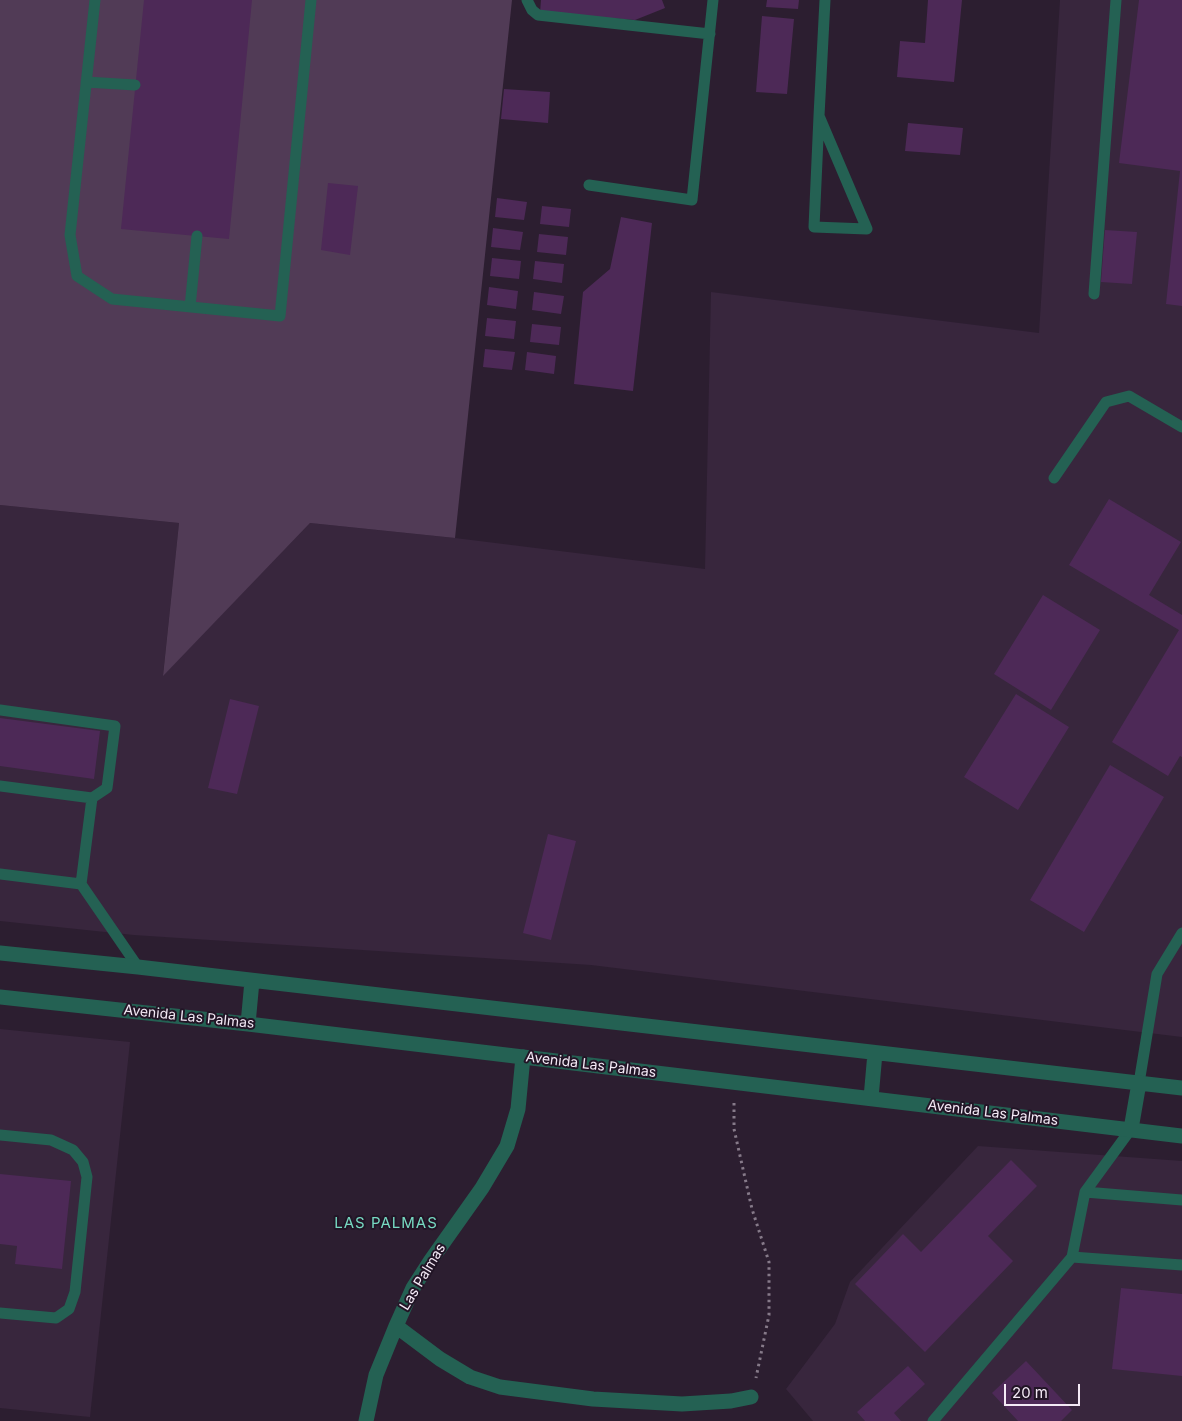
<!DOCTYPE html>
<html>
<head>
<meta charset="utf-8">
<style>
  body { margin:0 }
  #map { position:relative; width:1182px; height:1421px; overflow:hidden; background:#2c1e30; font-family:Inter,sans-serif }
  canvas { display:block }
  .scale { position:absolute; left:1004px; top:1384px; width:76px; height:22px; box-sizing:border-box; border:2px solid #f3e9f5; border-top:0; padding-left:6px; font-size:15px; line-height:18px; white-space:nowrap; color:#f3e9f5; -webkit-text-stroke:4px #221526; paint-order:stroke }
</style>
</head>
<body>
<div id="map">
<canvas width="1182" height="1421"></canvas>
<div class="scale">20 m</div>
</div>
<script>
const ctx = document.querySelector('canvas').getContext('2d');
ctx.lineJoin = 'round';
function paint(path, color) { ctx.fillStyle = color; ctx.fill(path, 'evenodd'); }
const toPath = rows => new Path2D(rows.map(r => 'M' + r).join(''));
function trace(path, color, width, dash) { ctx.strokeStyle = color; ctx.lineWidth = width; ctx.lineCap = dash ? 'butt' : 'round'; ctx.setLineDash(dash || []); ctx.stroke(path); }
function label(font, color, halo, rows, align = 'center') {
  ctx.font = font + ' Inter,sans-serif'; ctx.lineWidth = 4; ctx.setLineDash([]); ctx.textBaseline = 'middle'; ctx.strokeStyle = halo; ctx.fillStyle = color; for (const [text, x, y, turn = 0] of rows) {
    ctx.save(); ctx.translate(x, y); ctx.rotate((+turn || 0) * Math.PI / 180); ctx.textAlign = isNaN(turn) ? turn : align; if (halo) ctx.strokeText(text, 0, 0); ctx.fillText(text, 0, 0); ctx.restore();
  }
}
paint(toPath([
  [1060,0,1182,0,1182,1037,591,965,134,935,0,921,0,505,179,523,163,675,310,523,455,538,705,569,711,292,1039,333],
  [0,1029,130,1042,90,1417,0,1408],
  [978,1146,1182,1161,1182,1421,813,1421,786,1389,835,1324,850,1282]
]), '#38263d');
paint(toPath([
  [0,0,512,0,455,538,310,523,163,676,179,523,0,505]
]), '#513b56');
paint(toPath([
  [144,0,252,0,229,239,121,229],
  [541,0,662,0,665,8,635,20,540,13],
  [767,0,799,0,798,9,766,7],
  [928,0,962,0,954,82,897,77,900,41,925,43],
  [1139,0,1182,0,1182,306,1166,304,1180,171,1119,163],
  [762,16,794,19,787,94,756,92],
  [504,89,550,92,548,123,501,119],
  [908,123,963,128,960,155,905,151],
  [328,183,358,186,350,255,321,250],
  [497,198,527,202,524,220,495,217],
  [542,206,571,209,569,227,540,224],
  [621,217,652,223,633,391,574,384,583,292,610,269],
  [493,228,523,232,520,250,491,247],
  [1105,230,1137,232,1132,284,1101,282],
  [539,234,568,237,566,255,537,252],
  [492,258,521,261,519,279,490,276],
  [535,261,564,264,562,283,533,279],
  [489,287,518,291,516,309,487,305],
  [534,292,564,296,561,314,532,310],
  [487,318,516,321,514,339,485,336],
  [532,324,561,327,559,345,530,342],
  [485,349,515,352,512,370,483,367],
  [527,352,556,356,554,374,525,370],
  [1109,499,1181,542,1149,595,1182,615,1182,757,1180,756,1168,776,1112,742,1179,630,1069,565],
  [1043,595,1100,630,1051,710,994,674],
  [1016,694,1069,727,1018,810,964,777],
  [230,699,259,706,237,794,208,788],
  [0,718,100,731,94,779,0,766],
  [1110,765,1164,797,1084,932,1030,900],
  [548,834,576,841,551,940,523,933],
  [1011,1160,1037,1186,988,1236,1013,1261,925,1352,855,1284,903,1234,921,1252],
  [0,1174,71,1181,62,1269,15,1264,17,1246,0,1244],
  [1121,1288,1182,1294,1182,1376,1112,1369],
  [1026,1361,1072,1410,1061,1421,1018,1421,992,1393],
  [908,1366,925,1384,894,1413,901,1421,865,1421,857,1412]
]), '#4d2957');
trace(toPath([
  [734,1103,734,1129,752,1209,769,1262,769,1315,756,1378]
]), '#867a89', 3, [2.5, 4]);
trace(toPath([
  [95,0,70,235,77,276,112,299,280,316,311,0],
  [527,0,532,10,538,15,710,34],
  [86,82,135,85],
  [819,116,867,229,814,227,819,116,825,0],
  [589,185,692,200,713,0],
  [1094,294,1116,0],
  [190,307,197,236],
  [1054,478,1106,402,1129,396,1182,427],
  [0,710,115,726,107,788,92,798,0,786],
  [0,874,81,884,138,967],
  [81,884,92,798],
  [1139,1083,1157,974,1182,933],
  [0,1135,51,1140,73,1150,83,1162,87,1177,75,1292,69,1309,56,1318,0,1313],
  [1085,1192,1182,1200],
  [1072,1257,1182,1265],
  [933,1421,1072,1257,1085,1192,1131,1129]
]), '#246153', 11);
trace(toPath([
  [396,1326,440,1359,470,1377,500,1387,593,1399,682,1404,731,1401,751,1397],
  [366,1421,376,1375,396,1326,413,1288,431,1260,482,1188,507,1146,518,1109,523,1057]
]), '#246153', 15);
trace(toPath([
  [0,953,138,967,1182,1088],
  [0,997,248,1024,1182,1136],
  [248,1024,252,981],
  [871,1098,875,1053],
  [1131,1129,1139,1083]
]), '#246153', 15);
label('14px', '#f3e9f5', '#221526', [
  ["Avenida Las Palmas",189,1017,6],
  ["Avenida Las Palmas",591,1065,7],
  ["Avenida Las Palmas",993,1113,7],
  ["Las Palmas",423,1277,-59]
]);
ctx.letterSpacing = '1px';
label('15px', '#77dac2', '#221526', [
  ["LAS PALMAS",386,1223]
]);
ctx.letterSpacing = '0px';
</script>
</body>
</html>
